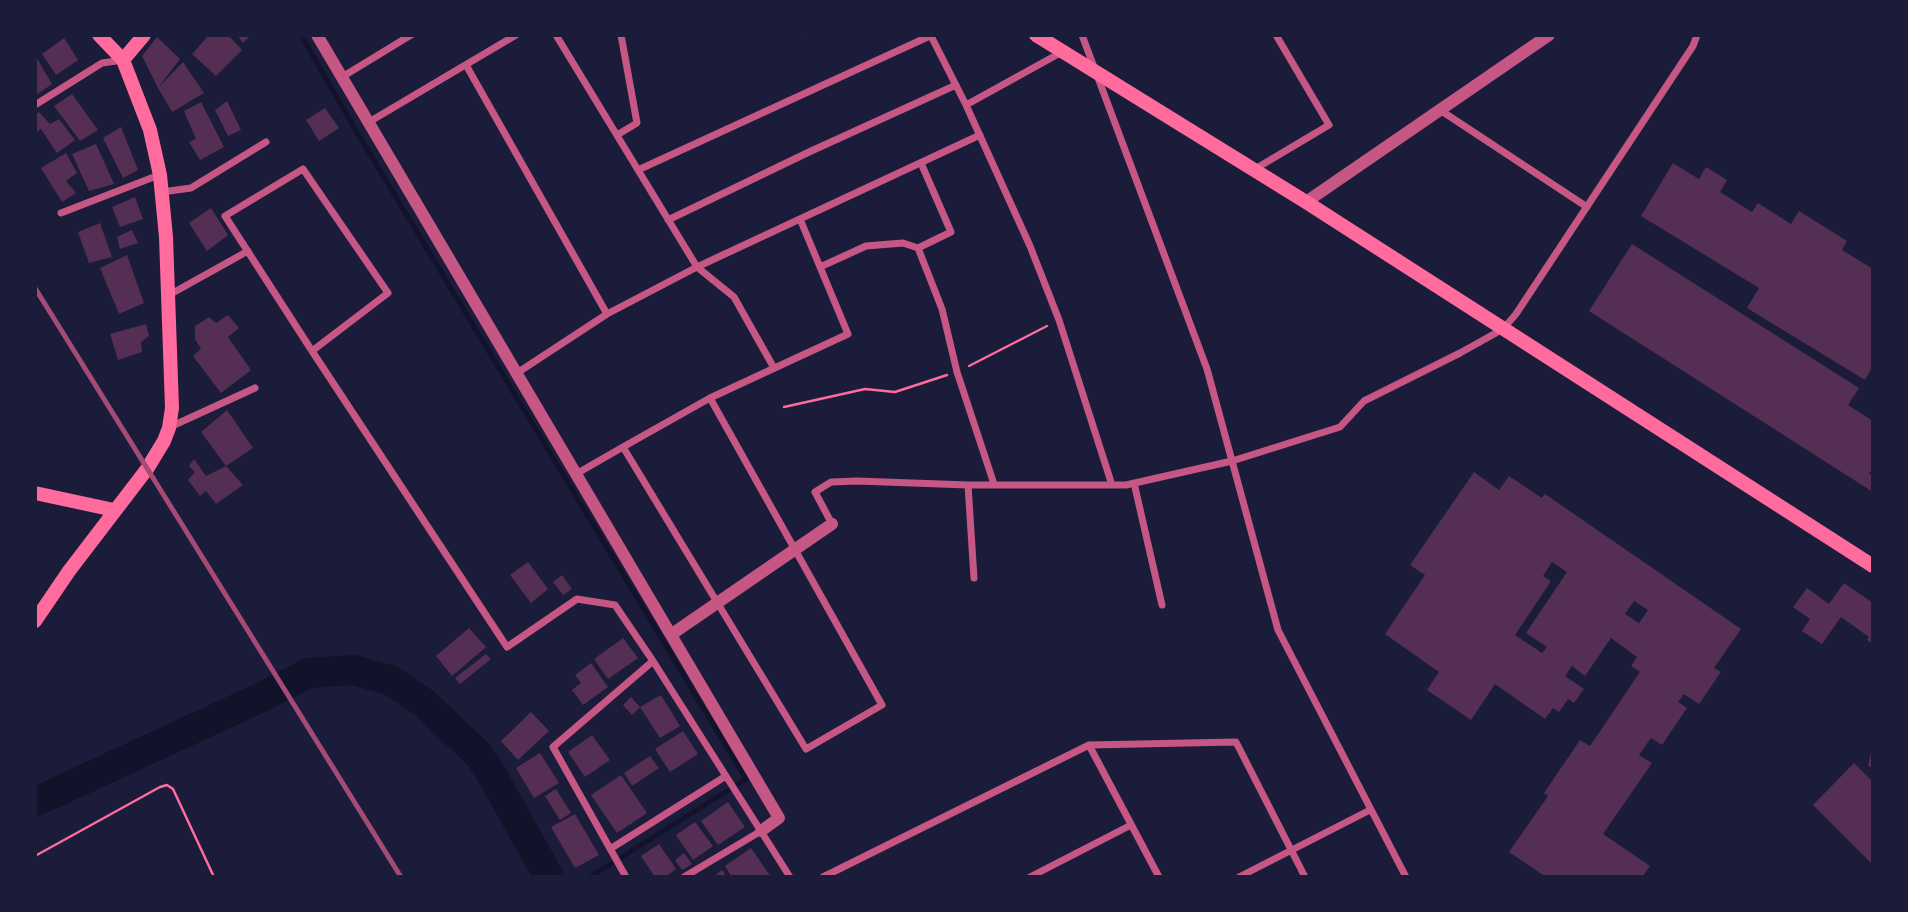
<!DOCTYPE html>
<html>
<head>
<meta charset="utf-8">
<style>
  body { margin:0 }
  #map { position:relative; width:1908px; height:912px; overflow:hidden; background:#1b1b3a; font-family:Figtree,sans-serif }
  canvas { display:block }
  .frame { position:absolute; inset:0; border:37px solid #1b1b3a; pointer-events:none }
</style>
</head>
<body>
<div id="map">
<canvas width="1908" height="912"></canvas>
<div class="frame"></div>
</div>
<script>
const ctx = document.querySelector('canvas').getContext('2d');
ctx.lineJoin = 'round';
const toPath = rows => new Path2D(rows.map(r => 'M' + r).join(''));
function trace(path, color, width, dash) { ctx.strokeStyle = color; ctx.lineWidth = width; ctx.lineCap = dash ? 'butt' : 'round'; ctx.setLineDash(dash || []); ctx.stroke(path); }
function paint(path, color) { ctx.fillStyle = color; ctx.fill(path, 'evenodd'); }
trace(toPath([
  [301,35,352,124,746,779,590,877]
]), '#12122b', 5);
trace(toPath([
  [35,802,262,697,309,673,353,670,390,680,424,703,479,755,493,777,549,877]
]), '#12122b', 30);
paint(toPath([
  [209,35,228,35,242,50,216,76,192,54],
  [237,35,251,35,243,43],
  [157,37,180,59,158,88,183,62,204,93,172,112,158,88,142,56],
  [64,38,78,60,56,75,42,54],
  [35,55,52,84,35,96],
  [72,94,98,130,80,141,54,106],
  [227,101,241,130,228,136,215,110],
  [201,102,224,147,200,160,189,142,196,139,184,111],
  [325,108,339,128,319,141,306,120],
  [39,112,50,124,59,119,75,140,57,153,41,129,35,133,35,115],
  [121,127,138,170,123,178,103,138],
  [96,144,114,184,89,191,72,154],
  [66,153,77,173,66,181,76,193,62,202,41,168],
  [1673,163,1699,179,1706,167,1727,180,1720,192,1752,212,1758,203,1791,224,1799,211,1847,241,1842,250,1873,269,1873,366,1865,380,1747,308,1759,288,1641,216],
  [135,197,143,219,120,227,112,207],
  [211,208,228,235,207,251,189,223],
  [100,223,112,257,89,263,78,232],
  [132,230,138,243,120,249,117,237],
  [1632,244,1859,388,1848,405,1873,421,1873,467,1869,474,1873,476,1873,492,1589,311],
  [127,255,144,303,119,314,100,268],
  [228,315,239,328,228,337,251,370,221,393,193,356,201,349,195,339,195,326,209,317,216,323],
  [146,324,149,336,141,342,142,352,118,360,110,334],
  [227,410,253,448,226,466,201,432],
  [194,459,206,476,226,466,243,485,216,504,206,491,200,496,188,480,195,472,189,466],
  [1474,472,1499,490,1509,476,1542,498,1545,494,1741,629,1714,668,1721,672,1699,704,1684,694,1678,702,1687,708,1662,745,1651,738,1639,755,1652,763,1603,834,1650,866,1642,877,1546,877,1509,852,1548,796,1544,793,1580,740,1590,746,1640,672,1631,666,1637,657,1611,638,1585,676,1572,666,1565,676,1584,689,1574,703,1568,699,1559,712,1553,708,1545,719,1495,684,1471,720,1427,690,1439,672,1385,634,1425,575,1410,565],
  [1552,562,1567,572,1526,633,1547,647,1542,653,1515,635,1551,581,1543,576],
  [1634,601,1648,610,1639,623,1625,614],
  [528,562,548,589,531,603,510,575],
  [562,575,572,589,563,595,553,582],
  [1844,583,1873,603,1873,644,1867,640,1869,637,1841,617,1822,644,1802,631,1810,619,1793,607,1807,588,1829,604],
  [469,628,486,647,452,676,436,656],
  [623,638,638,658,608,679,594,659],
  [486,654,491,659,460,684,455,678],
  [591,663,608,687,583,705,572,690,581,683,575,675],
  [661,695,680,726,660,738,640,707],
  [631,697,640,707,632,715,623,705],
  [531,712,549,731,518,760,501,741],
  [683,731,698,754,670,772,655,749],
  [592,735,610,760,585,777,568,752],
  [1872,748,1873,748,1873,768,1868,766],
  [540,753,559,783,534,798,516,768],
  [650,756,659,768,632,786,624,773],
  [1854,763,1873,782,1873,865,1813,805],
  [621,775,647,813,617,833,591,795],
  [556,789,571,813,560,820,545,796],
  [728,802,745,827,718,845,701,821],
  [575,814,599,855,575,868,551,827],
  [695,822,713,846,693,860,676,835],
  [659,844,676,869,665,877,655,877,641,856],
  [751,848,771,877,732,877,725,866],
  [684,853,692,864,682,870,675,860],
  [722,870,727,877,713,877]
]), '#542f53');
trace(toPath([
  [806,36,807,35],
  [969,366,1047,326],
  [784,407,865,389,895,392,947,375],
  [35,856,160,787,167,785,173,789,214,877]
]), '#ff6b9d', 2.5);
trace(toPath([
  [556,35,697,267,734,297,774,368],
  [1082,35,1207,369,1278,630,1406,877],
  [931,36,966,105,1030,246,1059,320,1112,485],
  [466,65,607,314],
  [342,77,411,35],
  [35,105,102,63,123,60],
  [966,105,1062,52],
  [1440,110,1587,207],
  [369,122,516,35],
  [617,135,637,123,621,35],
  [921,163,951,232,918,248,942,309,957,372,994,484],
  [1255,169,1329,125,1276,35],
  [638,170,932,35],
  [162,192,191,188,266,142],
  [61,213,159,175],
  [668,220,809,152,956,85],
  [820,267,866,246,903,243,918,248],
  [169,295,248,251],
  [312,351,388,293,303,169,225,216,312,351,507,647,577,599,615,605,653,661],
  [517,373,607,314,697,267,980,135],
  [710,398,848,334,800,219],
  [170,427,255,388],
  [576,474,623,447,710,398,882,705,806,749,623,447],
  [1134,483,1162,605],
  [968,485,974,578],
  [832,524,815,492,831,482,857,481,968,485,1126,485,1232,461,1340,427,1364,401,1460,353,1503,329,1516,314,1693,46,1697,35],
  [1089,745,1159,877],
  [610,849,726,776],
  [626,877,553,747,653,661,790,877],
  [684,877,761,831],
  [823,877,1089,745,1236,742,1305,877],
  [1030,877,1131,825],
  [1239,877,1370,810]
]), '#c65784', 7);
trace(toPath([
  [317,35,779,818,761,831],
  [1306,202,1549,35],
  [672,634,832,524]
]), '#c65784', 12);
trace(toPath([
  [1036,35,1306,202,1873,566],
  [123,60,144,35],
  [35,493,114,510],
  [35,621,69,571,147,469,164,441,169,428,172,408,166,237,160,175,150,130,123,60,99,35]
]), '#ff6b9d', 14);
trace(toPath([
  [35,288,401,877]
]), '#a44b75', 5);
</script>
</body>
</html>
